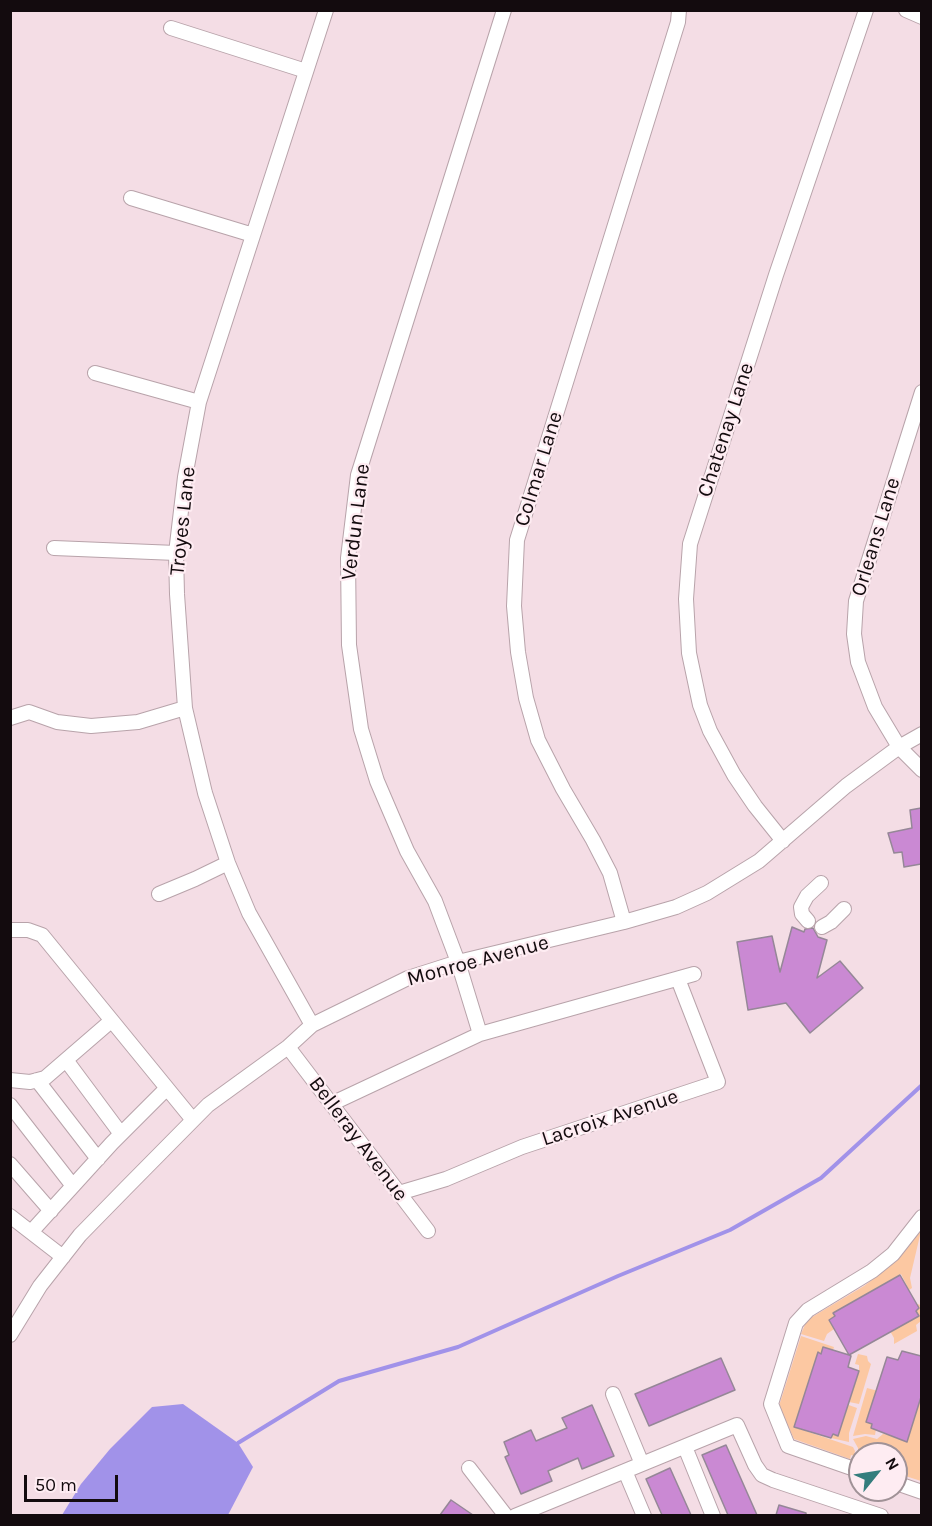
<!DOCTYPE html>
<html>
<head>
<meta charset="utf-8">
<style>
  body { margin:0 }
  #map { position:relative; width:932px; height:1526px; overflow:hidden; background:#f4dde5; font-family:Karla,sans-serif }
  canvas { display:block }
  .frame { position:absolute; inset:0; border:12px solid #130b0e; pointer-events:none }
  .north { position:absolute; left:848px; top:1442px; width:60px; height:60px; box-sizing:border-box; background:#feecf2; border:2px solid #a09297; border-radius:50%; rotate:60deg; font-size:16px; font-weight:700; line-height:24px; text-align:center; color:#130b0e }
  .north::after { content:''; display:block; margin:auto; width:21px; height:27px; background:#347d7d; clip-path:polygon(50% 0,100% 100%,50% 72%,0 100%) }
  .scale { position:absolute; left:24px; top:1475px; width:94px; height:27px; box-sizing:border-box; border:3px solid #130b0e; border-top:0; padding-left:8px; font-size:18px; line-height:21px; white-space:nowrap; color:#130b0e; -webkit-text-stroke:4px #feecf2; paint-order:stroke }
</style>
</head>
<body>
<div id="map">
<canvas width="932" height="1526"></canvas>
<div class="frame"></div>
<div class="north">N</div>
<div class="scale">50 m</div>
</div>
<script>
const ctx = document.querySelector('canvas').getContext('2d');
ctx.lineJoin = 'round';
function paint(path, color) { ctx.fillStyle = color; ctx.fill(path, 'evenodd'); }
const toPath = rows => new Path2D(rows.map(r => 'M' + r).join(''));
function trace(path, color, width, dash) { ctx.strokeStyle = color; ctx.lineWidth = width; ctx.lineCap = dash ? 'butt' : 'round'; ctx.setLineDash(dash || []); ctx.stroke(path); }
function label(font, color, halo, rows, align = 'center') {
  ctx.font = font + ' Karla,sans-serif'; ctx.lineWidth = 4.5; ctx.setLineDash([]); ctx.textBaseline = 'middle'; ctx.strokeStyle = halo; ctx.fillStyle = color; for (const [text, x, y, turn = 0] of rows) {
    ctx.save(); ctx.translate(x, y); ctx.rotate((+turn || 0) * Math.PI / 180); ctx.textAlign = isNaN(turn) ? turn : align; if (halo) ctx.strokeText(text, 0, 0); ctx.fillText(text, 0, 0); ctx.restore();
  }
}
paint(toPath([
  [921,1231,910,1278,912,1288,909,1290,901,1274,833,1313,835,1316,829,1320,834,1329,827,1334,824,1341,801,1334,807,1320,864,1286,889,1267],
  [919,1304,921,1307,921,1321,916,1325,917,1331,894,1344,894,1338,890,1331,918,1316,916,1311,919,1308,917,1305],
  [801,1336,834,1347,833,1350,823,1347,821,1354,818,1353,794,1427,853,1447,855,1451,854,1456,851,1455,850,1459,794,1439,779,1406],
  [858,1354,867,1356,868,1361,871,1364,859,1404,849,1402,859,1371,859,1365,855,1364],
  [867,1388,878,1391,875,1395,866,1421,872,1424,871,1428,876,1429,875,1435,865,1434,853,1436],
  [921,1397,921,1481,896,1473,896,1454,858,1454,858,1448,853,1439,866,1436,877,1439,883,1434,892,1435,907,1441],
  [846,1404,857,1408,849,1433,849,1442,831,1438,833,1434,838,1435,847,1409]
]), '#fcc8a2');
paint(toPath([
  [183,1404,238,1443,253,1467,228,1515,62,1515,81,1484,110,1449,152,1407]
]), '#a192e9');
trace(toPath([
  [238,1443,339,1381,458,1347,618,1276,730,1230,821,1178,922,1085]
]), '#a192e9', 4);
const building = toPath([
  [921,808,921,864,904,867,902,852,894,853,888,833,912,828,910,810,921,808],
  [792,927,804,932,805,929,813,928,818,937,827,940,817,978,840,961,863,988,810,1033,786,1003,748,1010,737,942,772,936,780,972,792,927],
  [900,1275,919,1308,916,1311,919,1316,849,1355,851,1356,848,1367,859,1371,838,1436,833,1434,831,1438,794,1427,818,1352,821,1354,823,1347,849,1355,829,1320,835,1316,833,1313,900,1275],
  [902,1351,921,1356,921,1397,907,1442,871,1428,872,1424,866,1422,887,1357,898,1360,902,1351],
  [721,1358,735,1390,649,1426,635,1394,721,1358],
  [592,1405,614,1456,582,1469,578,1458,548,1471,552,1481,521,1494,505,1457,509,1455,504,1442,531,1430,536,1441,567,1428,562,1418,592,1405],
  [726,1445,757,1515,728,1515,702,1455,726,1445],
  [670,1468,691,1515,662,1515,646,1479,670,1468],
  [451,1500,473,1515,440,1515,451,1500],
  [779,1505,806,1513,806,1515,776,1515,779,1505]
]);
paint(building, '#ca89d3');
trace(building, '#958797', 1.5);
const minor = toPath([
  [906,10,922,17],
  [171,28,306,71],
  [131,198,253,235],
  [95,373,199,402],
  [922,392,856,601,854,634,858,662,875,707,899,747,922,770],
  [54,548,176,553],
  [10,718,29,712,57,722,91,726,138,722,185,708],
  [783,841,755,806,734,775,710,731,700,705,689,653,686,599,690,544,776,275,866,10],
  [159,894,195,879,228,863],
  [808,921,802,914,801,907,807,896,821,883],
  [624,922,610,873,593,840,563,789,538,740,526,698,518,652,514,606,517,540,678,22,679,10],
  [822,927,831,922,844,909],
  [10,930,28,930,42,935,193,1120],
  [312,1025,249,913,228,863,205,793,185,708,177,594,176,553,185,477,199,402,326,10],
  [480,1034,458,962,435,901,407,851,377,781,361,729,349,645,348,558,358,475,504,10],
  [288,1047,428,1231],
  [66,1060,121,1134],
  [10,1080,30,1082,45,1078,111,1021],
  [37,1080,98,1159],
  [331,1104,480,1034,694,974],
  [10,1105,73,1186],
  [10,1164,51,1211],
  [399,1193,446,1179,522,1147,718,1082,678,979],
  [10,1216,63,1257],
  [32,1231,112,1143,166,1089],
  [10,1335,40,1286,80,1235,125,1189,208,1105,288,1047,312,1025,408,978,458,962,624,922,676,907,707,893,759,861,846,786,899,747,922,734],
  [613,1394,642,1464],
  [685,1447,713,1516],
  [469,1468,506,1516],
  [860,1471,788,1446,771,1404,796,1323,808,1310,872,1271,893,1254,922,1217],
  [896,1483,922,1492],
  [515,1516,625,1471],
  [644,1516,625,1471,737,1425,755,1465,762,1475,773,1480,881,1516]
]);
trace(minor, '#b8a3aa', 16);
trace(minor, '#fff', 14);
label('21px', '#130b0e', '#feecf2', [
  ["Chatenay Lane",726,430,-72],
  ["Colmar Lane",539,469,-73],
  ["Troyes Lane",183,521,-84],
  ["Verdun Lane",356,522,-83],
  ["Orleans Lane",876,537,-73],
  ["Monroe Avenue",478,961,-15],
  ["Lacroix Avenue",610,1118,-18],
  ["Belleray Avenue",358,1139,53]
]);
</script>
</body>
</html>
